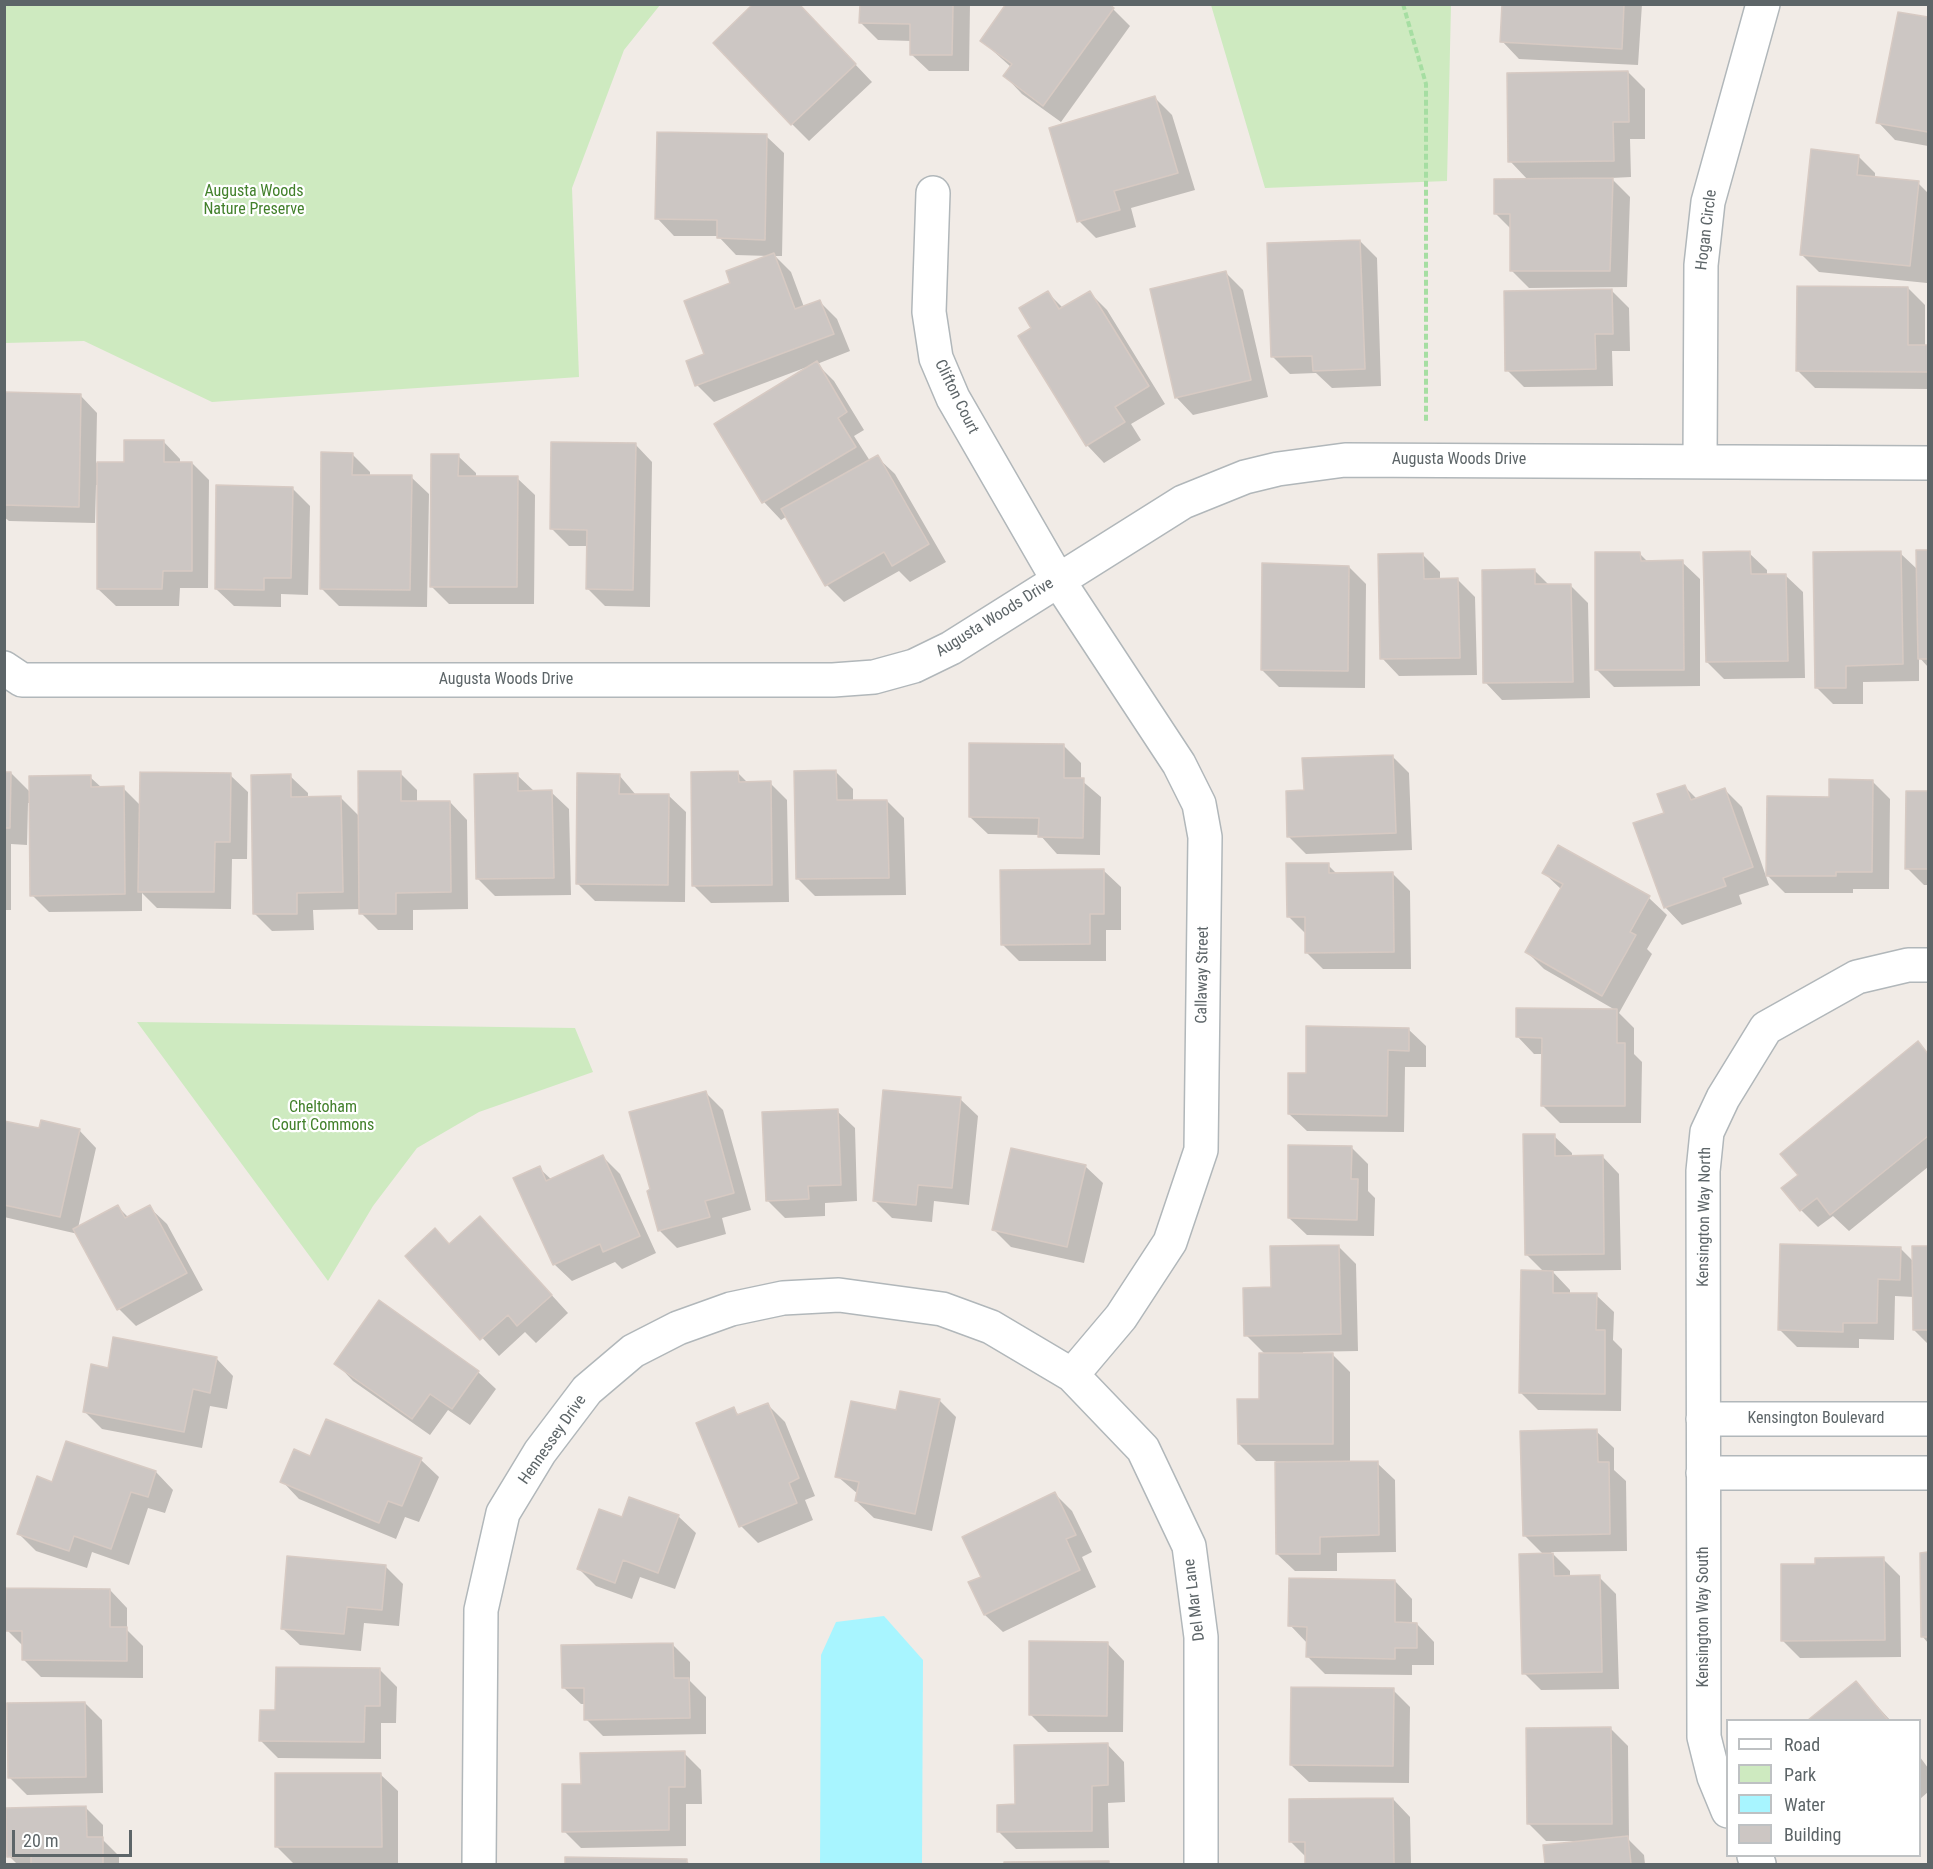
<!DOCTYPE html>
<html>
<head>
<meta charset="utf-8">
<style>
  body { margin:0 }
  #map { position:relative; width:1933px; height:1869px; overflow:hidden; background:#f1ebe6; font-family:"Roboto Condensed",sans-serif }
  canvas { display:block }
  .frame { position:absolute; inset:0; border:6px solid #5d6568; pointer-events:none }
  .legend { position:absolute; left:1726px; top:1719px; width:195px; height:138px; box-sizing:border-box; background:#fff; border:2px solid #bec1c3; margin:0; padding:8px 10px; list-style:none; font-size:18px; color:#5d6568 }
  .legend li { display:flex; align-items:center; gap:12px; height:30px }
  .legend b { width:30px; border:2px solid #bec1c3 }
  .scale { position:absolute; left:12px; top:1830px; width:120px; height:27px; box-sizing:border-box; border:3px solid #5d6568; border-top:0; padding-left:8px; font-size:18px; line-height:21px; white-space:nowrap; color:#5d6568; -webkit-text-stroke:4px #fff; paint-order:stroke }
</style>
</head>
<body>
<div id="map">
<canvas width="1933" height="1869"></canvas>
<div class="frame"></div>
<ul class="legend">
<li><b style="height:8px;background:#fff"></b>Road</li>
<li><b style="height:16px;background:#ceeac0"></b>Park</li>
<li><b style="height:16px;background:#a8f5ff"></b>Water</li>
<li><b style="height:16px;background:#ccc6c3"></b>Building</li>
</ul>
<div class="scale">20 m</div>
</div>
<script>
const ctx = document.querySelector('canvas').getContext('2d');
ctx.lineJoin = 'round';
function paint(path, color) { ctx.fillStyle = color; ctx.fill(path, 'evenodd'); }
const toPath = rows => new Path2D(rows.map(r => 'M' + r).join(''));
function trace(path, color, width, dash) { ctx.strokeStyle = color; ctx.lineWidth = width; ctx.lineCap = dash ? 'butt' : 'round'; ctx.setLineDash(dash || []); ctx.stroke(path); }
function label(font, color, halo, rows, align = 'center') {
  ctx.font = font + ' "Roboto Condensed",sans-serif'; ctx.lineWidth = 4.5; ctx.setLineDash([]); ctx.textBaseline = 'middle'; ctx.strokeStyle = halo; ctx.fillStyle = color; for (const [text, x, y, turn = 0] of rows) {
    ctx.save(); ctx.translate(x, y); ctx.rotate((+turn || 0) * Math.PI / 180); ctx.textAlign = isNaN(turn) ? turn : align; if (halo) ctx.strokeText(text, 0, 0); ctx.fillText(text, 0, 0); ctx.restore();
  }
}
paint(toPath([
  [4,5,660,5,624,50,572,188,579,377,212,402,84,341,5,343],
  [1211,5,1451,5,1447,181,1265,188],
  [137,1022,575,1028,593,1072,479,1112,417,1148,373,1206,328,1281]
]), '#ceeac0');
paint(toPath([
  [884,1616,923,1660,922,1864,820,1864,821,1655,836,1622]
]), '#a8f5ff');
paint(toPath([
  [798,4,872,82,809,141,792,124],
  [861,4,970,4,969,71,929,71,911,54,912,41,878,40,861,23],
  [1504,4,1642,4,1638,65,1519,59,1502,41],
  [1113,9,1130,26,1061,122,1022,94,1005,76,1011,67,982,41],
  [1899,14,1928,19,1928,146,1895,140,1878,122],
  [1628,72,1645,89,1645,139,1630,139,1631,177,1611,178,1630,197,1627,287,1529,288,1512,271,1512,230,1496,214,1528,180,1510,161],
  [1155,98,1172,115,1195,190,1131,208,1136,227,1096,238,1079,221],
  [766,136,784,153,782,256,775,256,791,272,804,307,820,302,837,319,850,351,817,364,834,381,864,430,854,436,870,461,877,457,895,474,946,562,910,582,899,571,844,602,827,585,787,516,781,520,764,502,716,424,807,367,714,402,697,385,732,284,769,256,736,255,718,236,674,236,657,218],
  [1858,156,1875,173,1875,178,1918,183,1928,193,1927,283,1819,272,1802,255],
  [1360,241,1377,258,1381,386,1332,388,1316,373,1290,374,1272,356],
  [1226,273,1243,290,1268,397,1193,415,1176,397],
  [1908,288,1925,305,1925,346,1928,346,1928,389,1815,388,1798,371],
  [1612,291,1629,308,1630,351,1612,351,1613,386,1524,387,1507,370],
  [1047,292,1063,308,1089,292,1107,310,1165,404,1131,424,1141,440,1104,463,1087,445,1020,336,1033,328],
  [4,394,80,395,97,413,96,463,125,463,163,441,180,459,180,463,192,463,209,480,208,588,180,588,179,606,116,606,98,589,99,485,96,485,95,523,9,521,4,517],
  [635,444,652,462,650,607,605,606,587,588,588,546,569,546,552,529],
  [352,454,370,472,370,477,411,477,429,494,427,607,339,606,321,588],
  [458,456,476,473,476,478,517,478,535,495,534,604,449,604,431,586],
  [292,488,310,506,308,595,281,594,281,607,234,606,216,589],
  [1918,552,1928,552,1928,667,1919,657,1919,681,1863,682,1863,704,1833,704,1816,687,1900,553,1918,570],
  [1639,553,1648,562,1682,562,1700,579,1700,686,1614,687,1597,670],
  [1749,553,1767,570,1767,575,1785,575,1803,592,1805,678,1724,679,1707,662],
  [1423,555,1440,572,1440,580,1458,580,1475,597,1477,675,1399,676,1382,658],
  [1349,567,1366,584,1365,688,1279,687,1262,670],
  [1534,570,1550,586,1571,586,1588,603,1590,698,1502,700,1485,682],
  [1063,745,1081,763,1081,780,1101,797,1100,855,1057,854,1040,835,988,834,970,817],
  [1392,756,1409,773,1412,850,1306,854,1289,837,1305,792],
  [836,772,853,789,853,802,887,801,904,818,906,895,815,896,797,878],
  [4,773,11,773,31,793,90,777,102,788,123,788,141,806,230,775,248,792,247,859,232,859,231,909,157,908,142,893,142,911,49,912,32,895,31,803,28,803,27,845,11,844,11,910,4,910],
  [400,773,417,790,417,802,450,802,467,820,468,909,413,910,413,930,378,930,361,913,361,909,313,910,314,930,272,931,255,914,290,776,308,793,308,798,340,797,360,817],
  [738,773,748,783,770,783,787,800,789,902,711,903,694,886],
  [517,775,535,792,551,792,569,809,571,895,495,896,477,878],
  [619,775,636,795,668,795,686,812,685,902,595,901,578,884],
  [1872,781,1890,799,1889,889,1853,889,1853,893,1785,893,1767,875,1830,798],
  [1685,787,1697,799,1725,790,1742,807,1769,885,1739,895,1742,904,1682,925,1665,907,1666,814],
  [1908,792,1928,793,1928,885,1924,885,1907,868],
  [1559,847,1649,898,1667,915,1647,949,1652,954,1619,1013,1634,1028,1634,1054,1642,1062,1641,1123,1560,1123,1542,1105,1543,1054,1534,1054,1517,1036,1517,1010,1617,1011,1544,969,1527,952,1562,890,1544,873],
  [1328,865,1338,875,1393,874,1410,891,1411,969,1323,969,1306,952,1306,934,1288,916],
  [1103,870,1121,887,1121,930,1106,930,1106,961,1019,961,1002,944],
  [1408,1029,1426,1046,1426,1067,1405,1067,1404,1132,1307,1131,1289,1114,1307,1074],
  [1918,1044,1928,1054,1928,1167,1849,1231,1833,1216,1818,1227,1801,1210,1800,1175],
  [706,1093,723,1110,751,1210,722,1218,726,1234,677,1248,659,1230],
  [960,1099,978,1116,969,1205,934,1201,932,1222,892,1218,875,1201],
  [837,1111,855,1128,857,1201,825,1203,825,1216,785,1218,768,1201],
  [4,1122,40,1130,79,1130,96,1148,78,1228,118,1207,129,1218,149,1207,167,1224,203,1290,136,1326,119,1309,78,1234,4,1217],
  [1554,1136,1572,1153,1572,1157,1602,1156,1619,1174,1621,1270,1552,1271,1570,1290,1570,1294,1596,1295,1614,1312,1613,1340,1622,1349,1621,1411,1538,1410,1521,1393,1544,1272,1526,1254],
  [1351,1147,1368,1164,1368,1191,1375,1198,1374,1236,1307,1235,1289,1218],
  [603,1157,620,1174,656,1253,622,1269,615,1262,572,1281,554,1264,539,1168,552,1180],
  [1085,1166,1103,1183,1084,1263,1011,1247,993,1229],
  [497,1235,568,1313,536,1343,525,1332,499,1356,407,1256],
  [1338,1246,1356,1264,1358,1351,1303,1352,1303,1354,1332,1354,1350,1372,1350,1463,1377,1463,1395,1480,1396,1552,1337,1553,1337,1571,1295,1571,1277,1554,1276,1461,1256,1461,1239,1444,1261,1400,1265,1354,1246,1335,1273,1289],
  [1900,1248,1914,1262,1914,1248,1928,1248,1928,1344,1914,1330,1914,1297,1895,1296,1894,1340,1859,1339,1859,1348,1797,1347,1780,1330],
  [379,1302,478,1372,496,1389,470,1425,448,1410,430,1435,353,1381,336,1363],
  [216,1358,233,1376,227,1409,210,1406,202,1448,102,1429,84,1411],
  [939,1400,956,1417,932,1531,874,1518,856,1501,858,1494,837,1476,897,1412],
  [767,1404,785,1422,815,1496,805,1500,813,1520,758,1543,741,1526,733,1409,740,1416],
  [1596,1431,1614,1448,1614,1470,1626,1481,1627,1551,1551,1552,1570,1571,1570,1577,1599,1577,1616,1594,1619,1689,1541,1690,1524,1673,1543,1554,1524,1535],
  [311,1458,421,1460,439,1477,419,1522,405,1517,396,1539,299,1499,282,1481],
  [156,1472,173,1490,165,1513,148,1508,129,1565,92,1552,87,1568,36,1551,19,1534,53,1483],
  [1055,1494,1072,1511,1092,1552,1082,1557,1096,1587,1003,1632,985,1615,970,1583,983,1578],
  [678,1516,696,1533,675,1589,640,1577,632,1599,596,1586,579,1569],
  [1922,1554,1928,1554,1928,1643,1923,1637],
  [1883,1559,1900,1576,1901,1657,1800,1658,1783,1641,1817,1566],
  [386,1567,403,1584,399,1626,364,1623,361,1651,300,1645,282,1628],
  [1395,1581,1412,1599,1412,1624,1417,1624,1434,1642,1434,1665,1412,1665,1412,1675,1325,1674,1308,1657,1308,1644,1290,1625],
  [110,1590,127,1608,127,1630,143,1646,143,1678,41,1677,23,1659,23,1646,7,1630],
  [1107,1643,1124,1661,1123,1732,1048,1732,1030,1714],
  [673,1645,690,1662,690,1681,706,1697,706,1734,603,1736,586,1719,586,1704,581,1704,563,1687],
  [379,1669,397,1687,396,1723,381,1723,381,1759,278,1758,261,1741,277,1712],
  [1856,1683,1890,1720,1810,1720],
  [1393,1690,1410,1707,1409,1783,1309,1782,1291,1765],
  [85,1703,102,1720,103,1793,27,1795,9,1777],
  [1611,1729,1628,1746,1629,1840,1644,1855,1645,1864,1547,1864,1545,1846,1575,1843,1575,1841,1546,1841,1529,1824],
  [1107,1744,1124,1762,1125,1802,1108,1803,1109,1848,1016,1849,999,1832,1016,1806],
  [684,1753,701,1770,702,1804,686,1804,686,1846,581,1848,564,1831,582,1786],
  [1920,1757,1928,1768,1928,1792,1920,1799],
  [380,1774,398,1791,398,1864,294,1864,277,1847],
  [1393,1799,1410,1817,1411,1864,1307,1864,1306,1857,1291,1842],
  [86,1808,103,1825,103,1840,119,1856,119,1864,17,1864,9,1856],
  [566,1858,686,1861,690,1864,566,1864],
  [1108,1863,1110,1864,1005,1864]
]), '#0003');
const building = toPath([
  [753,4,799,4,856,64,791,125,713,43,753,4],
  [860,4,953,4,952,55,910,55,910,24,859,23,860,4],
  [1006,4,1109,4,1114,8,1043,106,1003,76,1012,64,980,41,1006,4],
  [1502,4,1624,4,1622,49,1500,42,1502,4],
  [1898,12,1928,17,1928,132,1876,123,1898,12],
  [1628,71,1629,122,1613,122,1614,161,1508,162,1507,73,1628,71],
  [1155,96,1178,173,1114,191,1120,210,1077,222,1049,128,1155,96],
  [657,132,767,134,765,240,717,238,717,220,655,219,657,132],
  [1811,149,1859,155,1857,175,1919,181,1910,266,1800,255,1811,149],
  [1613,178,1610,271,1510,271,1510,214,1494,214,1494,179,1613,178],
  [1360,240,1365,369,1313,371,1312,356,1271,357,1267,243,1360,240],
  [774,253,795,309,820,300,834,334,695,386,686,361,704,354,684,301,730,283,726,271,774,253],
  [1226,271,1251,380,1175,398,1150,289,1226,271],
  [1797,286,1908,287,1908,345,1928,345,1928,372,1796,371,1797,286],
  [1612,289,1613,334,1595,334,1596,369,1505,371,1504,291,1612,289],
  [1048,291,1059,309,1090,291,1149,386,1115,407,1125,422,1086,446,1018,336,1031,328,1019,308,1048,291],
  [817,361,847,412,838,418,856,447,762,503,714,424,817,361],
  [4,392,81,394,79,507,4,505,4,392],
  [124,440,164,440,164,462,192,462,192,571,163,571,162,589,97,589,97,462,124,462,124,440],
  [551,442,636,443,633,590,586,589,587,530,550,529,551,442],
  [321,452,353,453,352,475,412,475,410,590,320,589,321,452],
  [431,454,459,454,458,476,518,476,517,587,430,587,431,454],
  [878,455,929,544,892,566,884,552,825,586,781,509,878,455],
  [216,485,293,487,291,578,264,578,264,590,215,589,216,485],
  [1916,550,1928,550,1928,659,1918,659,1916,550],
  [1750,551,1751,574,1786,574,1788,661,1706,662,1703,552,1750,551],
  [1901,551,1903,664,1846,666,1846,688,1815,688,1813,552,1901,551],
  [1595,552,1640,552,1641,561,1683,560,1684,670,1595,670,1595,552],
  [1423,553,1424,579,1458,578,1460,658,1380,659,1378,554,1423,553],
  [1262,563,1349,566,1348,671,1261,670,1262,563],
  [1535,569,1535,584,1571,584,1573,682,1483,683,1482,570,1535,569],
  [969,743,1064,744,1064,778,1084,778,1083,838,1038,837,1039,818,969,817,969,743],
  [1393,755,1396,833,1287,837,1286,791,1304,790,1302,758,1393,755],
  [836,770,837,800,887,800,889,878,796,879,794,771,836,770],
  [358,771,401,771,401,801,450,801,451,892,396,893,396,914,359,914,358,771],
  [738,771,739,782,771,781,772,885,692,886,691,772,738,771],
  [4,772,11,772,10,828,4,828,4,772],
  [140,772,231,773,230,842,215,842,214,892,138,892,140,772],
  [518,773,518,791,552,790,554,878,476,879,474,774,518,773],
  [577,773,620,774,619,794,669,794,668,885,576,884,577,773],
  [291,774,291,797,341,796,343,892,297,893,297,914,253,914,251,775,291,774],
  [91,775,91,787,124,786,125,894,30,896,29,776,91,775],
  [1829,779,1873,780,1872,872,1836,872,1836,876,1766,876,1767,796,1829,797,1829,779],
  [1685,785,1691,800,1725,788,1753,867,1723,878,1726,886,1664,908,1633,823,1664,813,1657,794,1685,785],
  [1906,791,1928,791,1928,869,1905,869,1906,791],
  [1558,845,1650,896,1630,932,1636,935,1602,996,1525,952,1563,884,1542,873,1558,845],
  [1286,863,1329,863,1329,873,1393,872,1394,952,1305,953,1305,917,1287,917,1286,863],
  [1104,869,1104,914,1090,914,1090,944,1001,945,1000,870,1104,869],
  [1516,1008,1617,1009,1617,1043,1625,1043,1625,1106,1541,1106,1542,1038,1516,1037,1516,1008],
  [1306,1026,1409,1028,1409,1051,1388,1050,1387,1116,1288,1114,1288,1073,1306,1073,1306,1026],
  [1918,1041,1928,1054,1928,1136,1830,1215,1817,1198,1800,1211,1781,1188,1798,1175,1780,1154,1918,1041],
  [883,1090,961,1097,952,1188,918,1185,916,1205,873,1201,883,1090],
  [706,1091,734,1193,705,1201,710,1217,658,1231,647,1191,650,1189,629,1112,706,1091],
  [838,1109,841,1185,808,1186,809,1199,766,1201,762,1112,838,1109],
  [41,1120,80,1129,60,1217,4,1205,4,1121,39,1128,41,1120],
  [1523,1134,1555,1134,1555,1156,1603,1155,1604,1254,1525,1255,1523,1134],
  [1288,1145,1352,1146,1351,1179,1358,1179,1357,1220,1288,1218,1288,1145],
  [1011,1148,1086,1165,1067,1247,992,1230,1011,1148],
  [603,1155,640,1236,603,1252,600,1244,553,1265,513,1178,540,1166,546,1181,603,1155],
  [118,1205,125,1218,150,1205,187,1273,117,1310,73,1229,118,1205],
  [480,1216,552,1295,517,1326,508,1315,480,1340,405,1256,435,1228,449,1244,480,1216],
  [1780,1244,1901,1247,1900,1280,1878,1279,1877,1323,1843,1323,1843,1332,1778,1330,1780,1244],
  [1339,1245,1341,1334,1244,1336,1243,1288,1271,1287,1270,1246,1339,1245],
  [1912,1246,1928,1246,1928,1330,1913,1330,1912,1246],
  [1521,1270,1553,1271,1553,1293,1597,1293,1596,1330,1605,1330,1605,1394,1519,1393,1521,1270],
  [379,1300,479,1371,452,1409,430,1394,412,1419,334,1364,379,1300],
  [113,1337,217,1357,210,1393,193,1389,184,1432,83,1412,91,1364,108,1368,113,1337],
  [1259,1353,1333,1353,1333,1444,1238,1444,1237,1399,1259,1399,1259,1353],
  [900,1391,940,1399,915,1514,855,1501,859,1482,835,1477,851,1401,896,1410,900,1391],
  [768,1403,799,1478,789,1483,797,1503,739,1527,696,1423,734,1407,737,1415,768,1403],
  [326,1419,422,1458,402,1506,388,1501,379,1523,280,1482,294,1449,310,1456,326,1419],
  [1597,1429,1598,1462,1609,1462,1610,1534,1523,1536,1520,1431,1597,1429],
  [66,1441,156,1471,148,1497,131,1492,111,1549,74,1536,69,1551,17,1534,37,1476,52,1482,66,1441],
  [1378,1461,1379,1535,1320,1537,1320,1554,1276,1554,1275,1462,1378,1461],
  [1055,1492,1076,1535,1066,1539,1080,1570,984,1615,968,1582,981,1577,962,1537,1055,1492],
  [629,1497,679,1515,658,1573,623,1560,615,1583,577,1569,599,1509,622,1517,629,1497],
  [1928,1552,1928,1637,1921,1637,1920,1553,1928,1552],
  [1553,1553,1554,1576,1600,1575,1602,1672,1522,1674,1519,1554,1553,1553],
  [287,1556,386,1565,382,1610,347,1607,344,1634,281,1629,287,1556],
  [1884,1557,1885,1640,1781,1641,1781,1564,1815,1564,1815,1558,1884,1557],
  [1289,1578,1395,1580,1395,1622,1417,1623,1417,1648,1395,1648,1395,1659,1306,1657,1307,1627,1288,1626,1289,1578],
  [6,1588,110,1589,110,1627,127,1627,127,1661,22,1660,22,1631,5,1631,6,1588],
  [1029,1641,1108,1642,1107,1716,1029,1715,1029,1641],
  [673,1643,674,1678,689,1678,690,1718,584,1720,584,1688,562,1688,561,1645,673,1643],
  [276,1667,380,1668,380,1706,365,1706,364,1742,259,1741,260,1710,275,1710,276,1667],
  [1856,1681,1888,1720,1808,1720,1856,1681],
  [1291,1687,1394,1688,1393,1766,1290,1765,1291,1687],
  [85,1702,86,1777,8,1778,7,1703,85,1702],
  [1611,1727,1612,1824,1527,1824,1526,1728,1611,1727],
  [1108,1743,1108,1785,1092,1786,1092,1831,997,1832,997,1805,1015,1804,1014,1745,1108,1743],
  [685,1751,685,1787,669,1787,669,1830,562,1832,562,1784,581,1784,580,1753,685,1751],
  [275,1773,381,1773,382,1847,275,1847,275,1773],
  [1393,1798,1394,1864,1305,1864,1305,1842,1289,1842,1289,1799,1393,1798],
  [86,1806,87,1837,103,1837,103,1864,31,1864,31,1856,7,1857,6,1808,86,1806],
  [1628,1836,1631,1864,1545,1864,1543,1845,1628,1836],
  [565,1857,687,1859,687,1864,565,1864,565,1857],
  [1109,1861,1109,1864,1004,1864,1004,1862,1109,1861]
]);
paint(building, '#ccc6c3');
trace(building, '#d7cac3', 1.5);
const minor = toPath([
  [933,193,929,312,936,358,953,398,1058,580,1179,764,1199,804,1205,837,1201,1150,1170,1242,1121,1317,1072,1375],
  [1700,462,1701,265,1708,202,1763,4],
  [4,668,22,680,833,680,874,677,914,666,951,648,1183,502,1245,477,1278,469,1345,460,1928,463],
  [1703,1419,1928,1419],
  [1703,1473,1928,1473],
  [1728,1811,1714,1777,1704,1737,1703,1171,1707,1132,1723,1098,1766,1028,1857,977,1908,965,1928,965],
  [1754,1856,1759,1864],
  [479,1864,481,1610,503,1513,540,1452,587,1390,633,1351,678,1328,731,1309,783,1298,839,1295,942,1309,991,1327,1072,1375,1143,1449,1189,1546,1201,1637,1201,1864]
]);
trace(minor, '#b1b7ba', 36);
trace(toPath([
  [1403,4,1426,84,1426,423]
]), '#a6dea2', 4, [6, 3]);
trace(minor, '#fff', 33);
label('16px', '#42802b', '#fff', [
  ["Augusta Woods",254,192],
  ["Nature Preserve",254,210],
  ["Cheltoham",323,1108],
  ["Court Commons",323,1126]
]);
label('16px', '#5d6568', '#fff', [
  ["Hogan Circle",1707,230,-83],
  ["Clifton Court",956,397,64],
  ["Augusta Woods Drive",1459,460],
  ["Augusta Woods Drive",995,618,-32],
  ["Augusta Woods Drive",506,680],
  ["Callaway Street",1203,975,-89],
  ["Kensington Way North",1705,1217,-89],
  ["Kensington Boulevard",1816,1419],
  ["Hennessey Drive",553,1440,-55],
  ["Del Mar Lane",1195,1600,-97],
  ["Kensington Way South",1704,1617,-90]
]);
</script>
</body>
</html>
